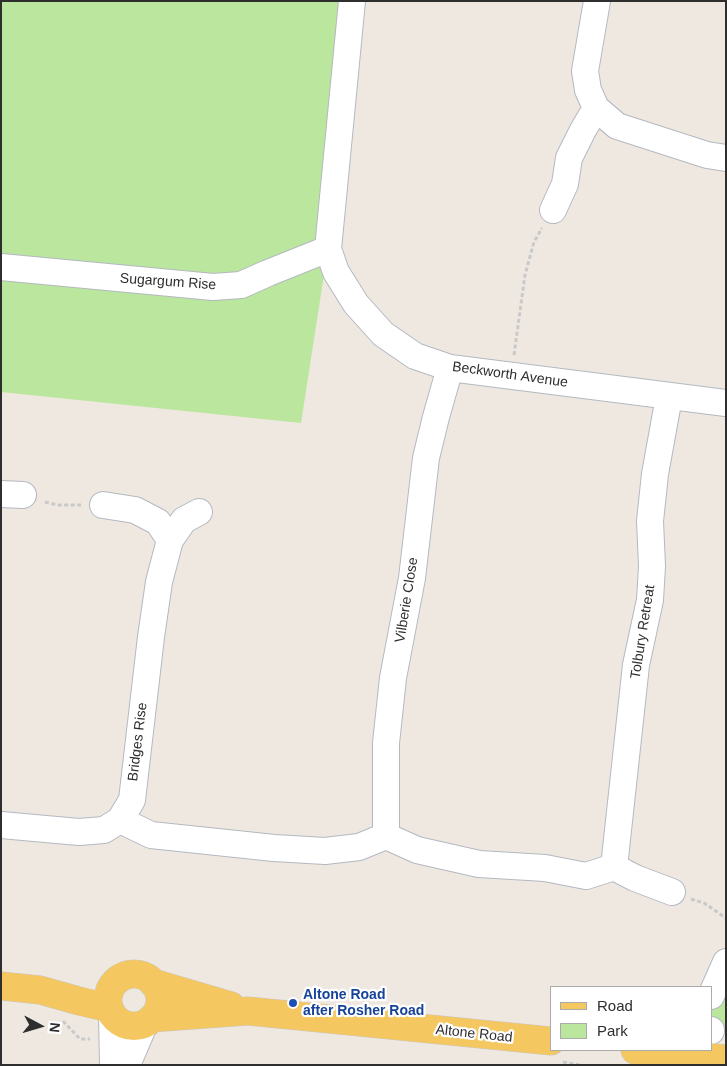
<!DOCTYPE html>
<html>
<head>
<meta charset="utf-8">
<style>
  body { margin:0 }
  #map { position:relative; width:727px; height:1066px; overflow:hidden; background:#efe8e1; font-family:Arial,sans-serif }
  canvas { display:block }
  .frame { position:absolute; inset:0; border:2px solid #2e2e2e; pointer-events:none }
  .legend { position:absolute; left:550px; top:986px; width:162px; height:65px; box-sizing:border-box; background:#fff; border:1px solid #ababab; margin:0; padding:6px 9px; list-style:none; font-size:15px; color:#2e2e2e }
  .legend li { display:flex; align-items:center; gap:10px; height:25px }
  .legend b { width:25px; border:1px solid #ababab }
  .north { position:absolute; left:15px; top:1001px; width:50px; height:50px; -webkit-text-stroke:4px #fff; paint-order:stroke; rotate:96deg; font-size:14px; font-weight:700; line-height:20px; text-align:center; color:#2e2e2e }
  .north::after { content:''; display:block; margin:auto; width:18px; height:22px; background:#2e2e2e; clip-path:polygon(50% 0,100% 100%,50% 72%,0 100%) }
</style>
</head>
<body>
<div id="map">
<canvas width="727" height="1066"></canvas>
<div class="frame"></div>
<ul class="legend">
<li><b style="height:6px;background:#f4c761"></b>Road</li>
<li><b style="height:14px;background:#bbe69d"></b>Park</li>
</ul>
<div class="north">N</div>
</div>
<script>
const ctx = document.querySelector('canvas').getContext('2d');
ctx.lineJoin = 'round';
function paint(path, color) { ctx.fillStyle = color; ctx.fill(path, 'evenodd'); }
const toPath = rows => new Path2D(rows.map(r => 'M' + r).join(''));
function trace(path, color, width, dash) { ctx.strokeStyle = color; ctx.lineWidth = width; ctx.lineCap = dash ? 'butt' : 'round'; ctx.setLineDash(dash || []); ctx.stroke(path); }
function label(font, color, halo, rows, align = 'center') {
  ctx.font = font + ' Arial,sans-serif'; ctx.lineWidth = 4.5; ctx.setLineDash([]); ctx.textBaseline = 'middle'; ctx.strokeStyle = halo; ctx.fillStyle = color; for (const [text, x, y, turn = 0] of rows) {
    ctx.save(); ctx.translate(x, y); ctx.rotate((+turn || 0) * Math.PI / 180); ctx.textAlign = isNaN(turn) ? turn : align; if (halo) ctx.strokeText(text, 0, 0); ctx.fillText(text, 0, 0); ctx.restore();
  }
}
paint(toPath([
  [1,1,352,1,328,249,301,423,1,392],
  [726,962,726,1032,711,1031,711,996]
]), '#bbe69d');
const minor = toPath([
  [352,1,328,249,336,272,356,304,383,334,415,356,450,368,726,403],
  [597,1,585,71,588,90,596,108,617,126,707,155,726,158],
  [553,210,565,184,569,158,583,130,596,108],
  [1,267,213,287,241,285,268,273,328,249],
  [1,494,23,495],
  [103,505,135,510,158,522,170,540,184,520,199,512],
  [120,820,151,835,274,848,325,851,359,847,386,836,417,850,479,864,545,868,586,876,614,867,635,878,672,892],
  [1,825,79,832,104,830,120,820,132,800,151,637,159,582,170,540],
  [386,836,386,743,393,678,412,578,426,458,436,417,450,368],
  [614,867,636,665,650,600,652,566,650,521,655,474,669,397],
  [711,996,726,962],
  [112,1014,113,1065],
  [711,1030,711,1031],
  [127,1065,145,1023]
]);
const major = toPath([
  '108 1000a26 26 0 1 1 52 0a26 26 0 1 1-52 0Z',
  [153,983,231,1006],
  [1,986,40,990,79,1001,109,1008],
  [152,1018,248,1011,551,1041],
  [635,1050,726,1059]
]);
trace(minor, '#b4b8c1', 28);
trace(major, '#c9c9c9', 29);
trace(toPath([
  [514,355,525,275,534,242,542,228],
  [45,502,58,505,81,505],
  [691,899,704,903,726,918],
  [63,1021,80,1039,90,1039],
  [563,1062,580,1065]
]), '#c9c9c9', 3, [4, 2.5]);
trace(minor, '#fff', 26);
trace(major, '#f4c761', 28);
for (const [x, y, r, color] of [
  [293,1003,5,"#1a4fb4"]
]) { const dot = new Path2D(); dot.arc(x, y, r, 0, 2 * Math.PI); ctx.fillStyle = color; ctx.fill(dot); trace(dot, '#fff', 2); }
label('14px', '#2e2e2e', '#fff', [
  ["Sugargum Rise",168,282,4],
  ["Beckworth Avenue",510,375,8],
  ["Vilberie Close",407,600,-81],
  ["Tolbury Retreat",643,632,-81],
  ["Bridges Rise",138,742,-83],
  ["Altone Road",474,1034,6]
]);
label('bold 14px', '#164399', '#fff', [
  ["Altone Road",303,995],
  ["after Rosher Road",303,1011]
], 'left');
</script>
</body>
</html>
